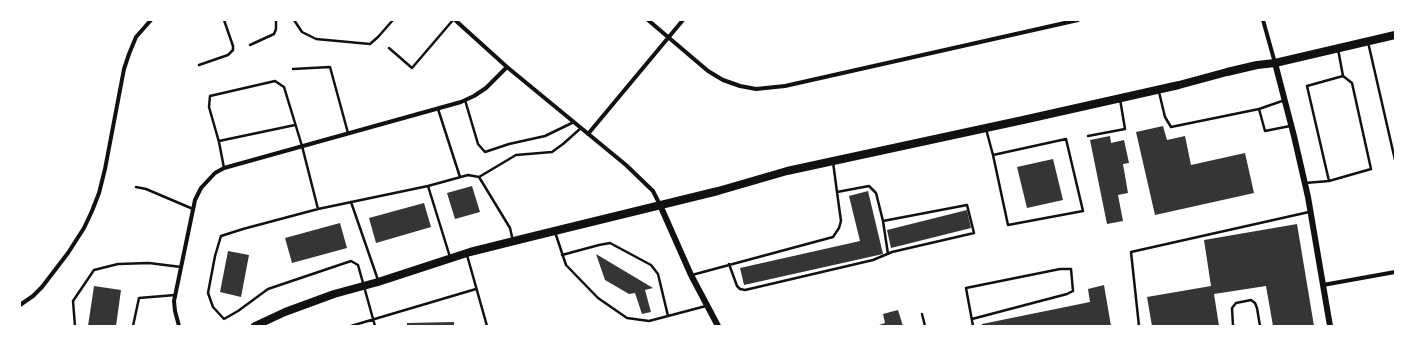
<!DOCTYPE html>
<html>
<head>
<meta charset="utf-8">
<style>
  body { margin:0 }
  #map { position:relative; width:1415px; height:346px; overflow:hidden; background:#fff; font-family:Merriweather,serif }
  canvas { display:block }
  .frame { position:absolute; inset:0; border:21px solid #fff; pointer-events:none }
</style>
</head>
<body>
<div id="map">
<canvas width="1415" height="346"></canvas>
<div class="frame"></div>
</div>
<script>
const ctx = document.querySelector('canvas').getContext('2d');
ctx.lineJoin = 'round';
function paint(path, color) { ctx.fillStyle = color; ctx.fill(path, 'evenodd'); }
const toPath = rows => new Path2D(rows.map(r => 'M' + r).join(''));
function trace(path, color, width, dash) { ctx.strokeStyle = color; ctx.lineWidth = width; ctx.lineCap = dash ? 'butt' : 'round'; ctx.setLineDash(dash || []); ctx.stroke(path); }
paint(toPath([
  [1163,126,1167,140,1185,136,1191,165,1245,153,1254,193,1155,215,1136,132],
  [1110,136,1111,143,1124,140,1129,163,1123,164,1128,193,1118,195,1123,221,1107,224,1090,140],
  [1053,159,1063,200,1027,208,1017,167],
  [472,186,480,212,455,219,447,193],
  [868,191,883,254,744,285,740,268,860,241,849,196],
  [424,203,431,227,376,243,369,218],
  [967,210,971,228,891,248,887,230],
  [340,223,347,248,292,263,285,238],
  [1297,224,1314,326,1273,326,1266,286,1214,294,1219,326,1152,326,1147,297,1211,286,1204,240],
  [228,251,249,255,241,297,220,292],
  [596,254,653,288,645,290,651,312,642,314,635,293,629,294,605,280],
  [1104,285,1111,326,982,326,982,324,1090,302,1088,289],
  [94,286,121,290,116,326,88,326],
  [898,310,903,326,876,326,885,323,883,314],
  [454,322,454,326,407,326,407,323]
]), '#353535');
trace(toPath([
  [294,20,302,32,316,39,370,44,378,37,393,20],
  [1368,42,1395,160],
  [250,45,274,34,276,29,276,20],
  [389,48,412,68,453,20],
  [1338,49,1343,76,1307,86,1329,181,1371,169,1352,83,1343,76],
  [199,65,228,55,233,50,233,46,224,20],
  [293,69,330,67,348,133],
  [1159,92,1165,117,1171,127,1259,109,1265,131,1290,126],
  [465,100,478,144,485,152,509,144,545,136,574,122],
  [438,109,460,177],
  [1259,109,1285,100],
  [986,129,993,155,1066,139,1083,211,1008,225,993,155],
  [1088,136,1125,129,1120,99],
  [219,141,295,125],
  [833,162,837,192,869,186,876,193,883,221,888,254],
  [224,168,219,142,209,107,210,96,275,81,284,87,302,146,318,209],
  [479,177,516,155,552,152,563,144,581,128],
  [1305,183,1329,181],
  [428,186,450,257],
  [136,187,146,189,193,209],
  [351,202,378,280],
  [555,232,566,265,598,298,627,318,649,321,706,306],
  [467,255,487,326],
  [562,255,599,245,610,243,651,265,658,274,668,316],
  [729,264,737,286,740,289,745,290,873,260,892,252,974,233,967,205,883,221],
  [692,275,833,237,839,228,841,221,837,192],
  [922,314,925,326],
  [972,319,1067,294,1073,291,1071,269,1060,269,966,288,973,326],
  [75,326,73,301,94,270,118,264,149,263,181,267],
  [133,326,139,298,175,295],
  [351,326,476,289],
  [375,326,358,265,351,261,268,289,238,311,224,319,213,307,208,293,215,256,221,236,243,229,318,209,428,186,468,175,479,177,510,228,513,241],
  [1139,326,1131,252,1309,212],
  [1233,326,1232,308,1236,303,1251,300,1255,303,1257,308,1260,326]
]), '#111', 2.5);
trace(toPath([
  [455,20,507,67,626,165,653,191,660,205],
  [648,20,708,71,723,80,740,86,756,89,785,86,1078,20],
  [1263,20,1275,63],
  [588,134,683,20],
  [1323,285,1395,272],
  [20,305,33,296,42,287,68,253,84,228,92,211,99,193,105,169,124,69,129,54,136,37,151,20],
  [179,326,175,311,174,301,195,200,201,188,215,173,224,168,461,102,474,96,486,88,507,67]
]), '#111', 4);
trace(toPath([
  [1275,63,1294,136,1308,197,1330,326],
  [660,205,691,275,718,326]
]), '#111', 6);
trace(toPath([
  [255,326,285,312,334,294,378,282,470,252,526,238,718,191,787,171,1023,120,1179,85,1227,72,1257,65,1275,63,1395,35]
]), '#111', 8);
</script>
</body>
</html>
